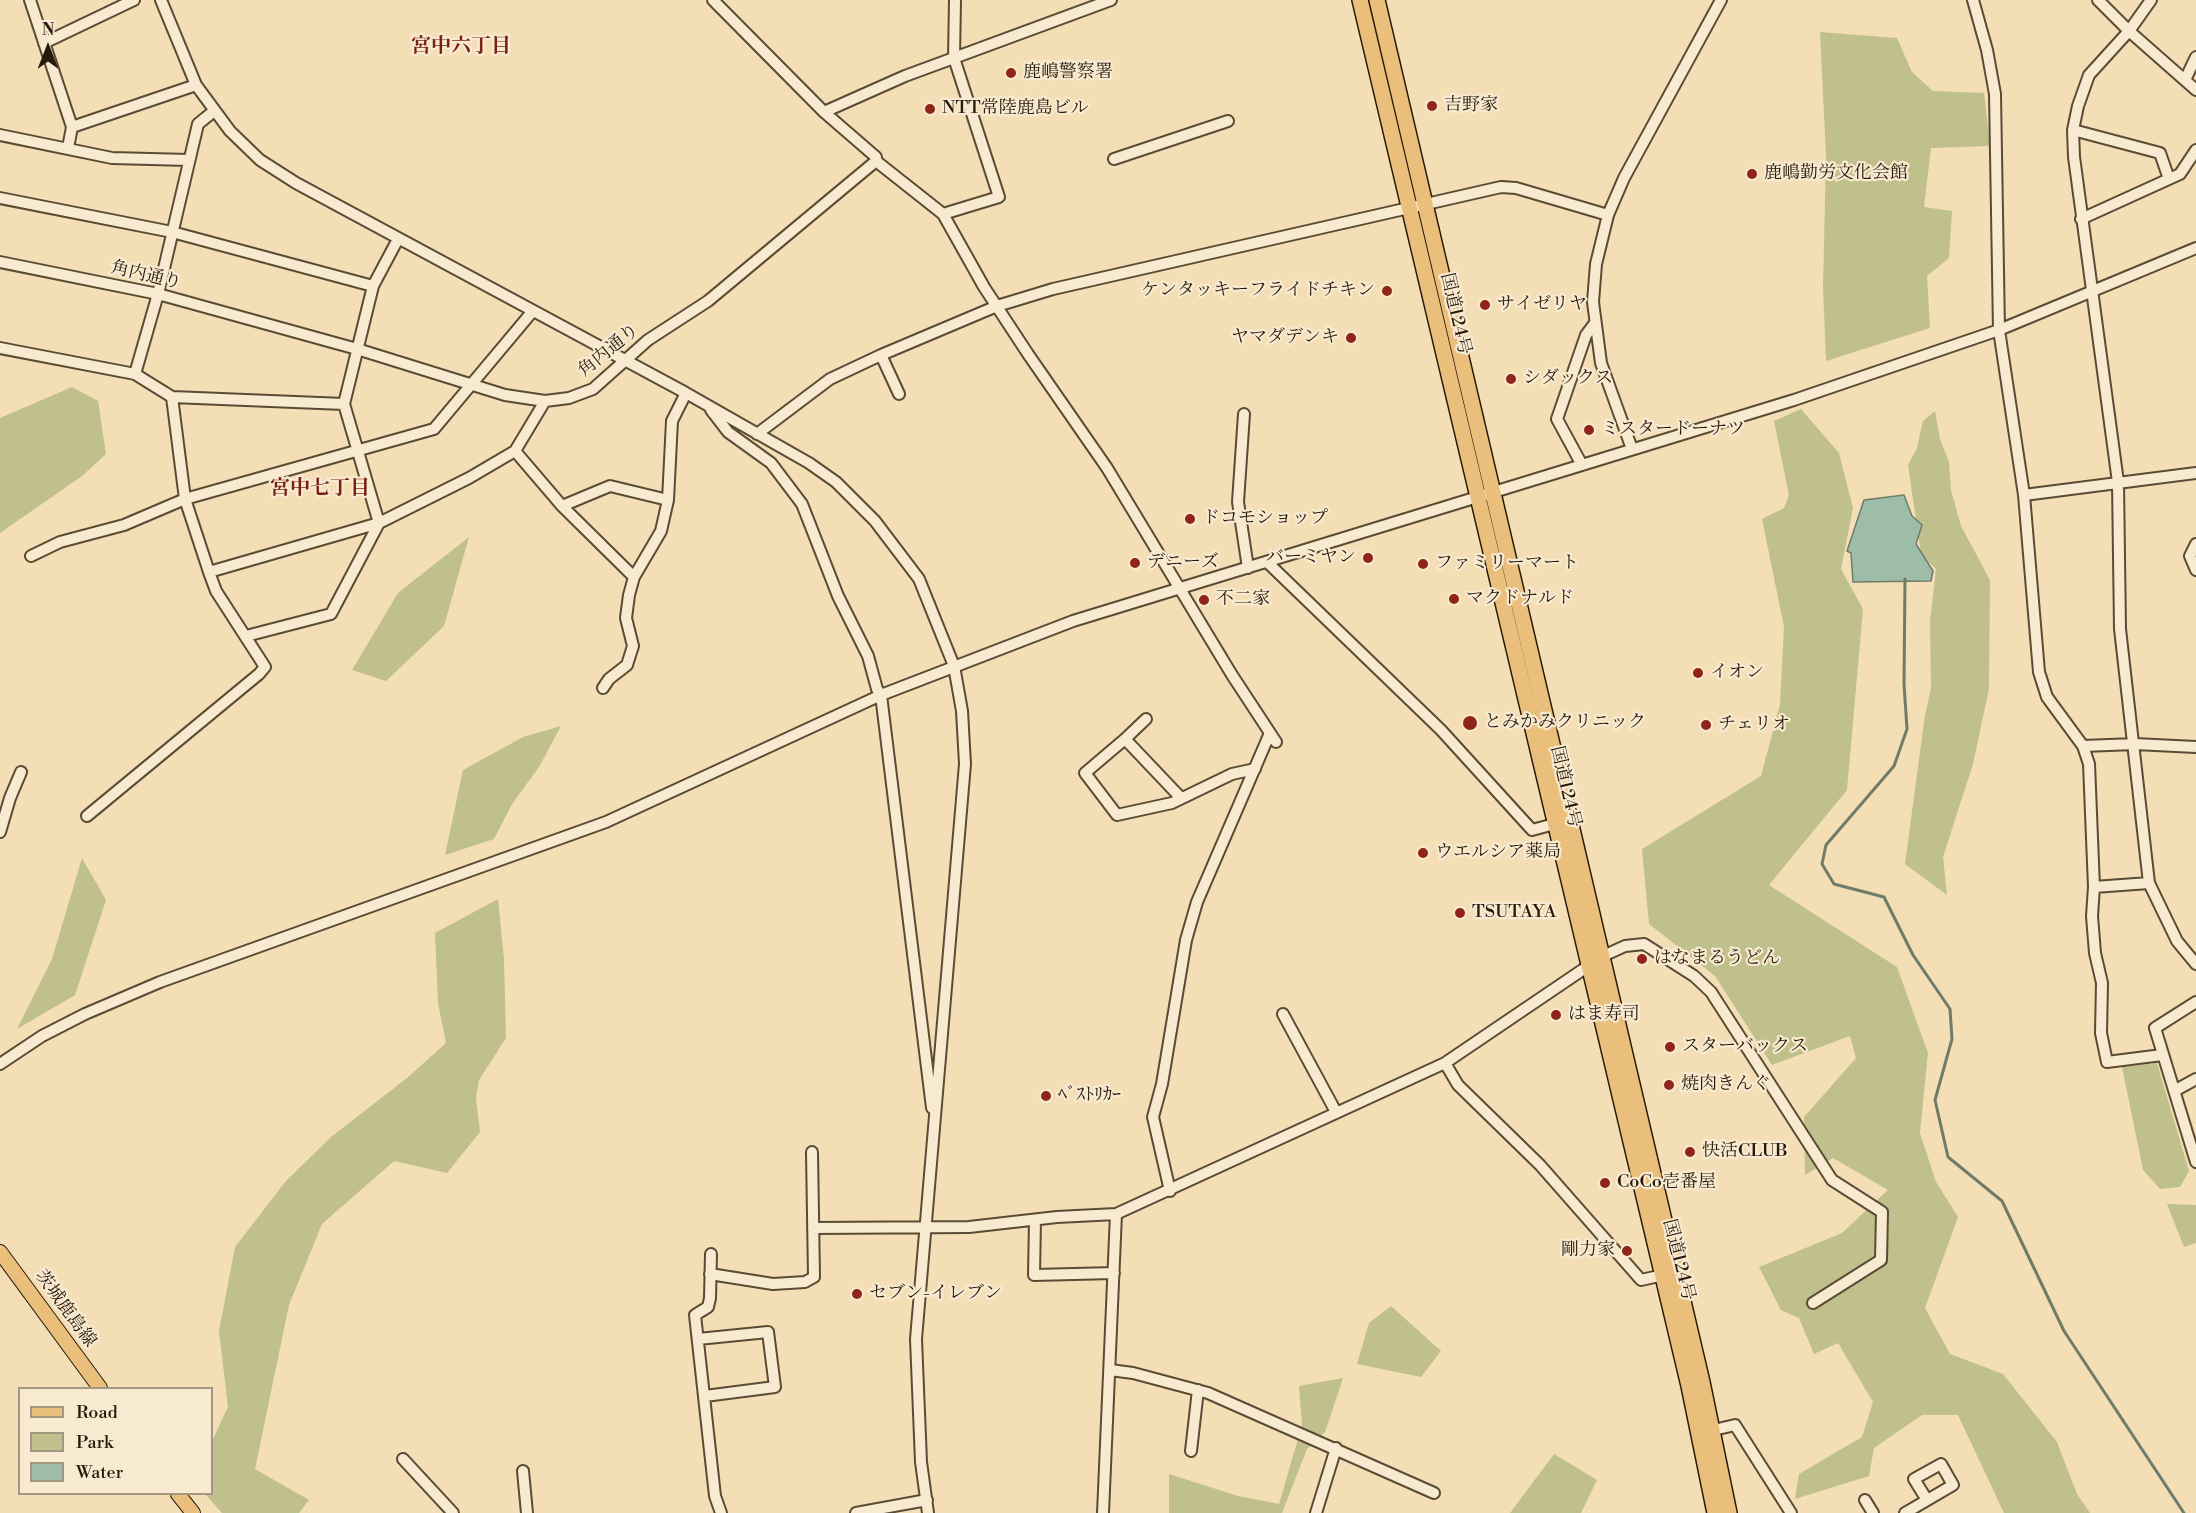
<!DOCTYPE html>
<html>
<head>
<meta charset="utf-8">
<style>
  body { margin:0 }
  #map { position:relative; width:2196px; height:1513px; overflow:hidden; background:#f4deb6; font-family:"Libre Bodoni",serif }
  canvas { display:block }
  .legend { position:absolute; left:18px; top:1387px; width:195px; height:108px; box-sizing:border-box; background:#f8ead0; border:2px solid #a49781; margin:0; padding:8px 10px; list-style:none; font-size:18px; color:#271a0a }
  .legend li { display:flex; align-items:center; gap:12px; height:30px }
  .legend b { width:30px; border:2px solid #a49781 }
  .north { position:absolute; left:18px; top:18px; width:60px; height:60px; -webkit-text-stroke:4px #f8ead0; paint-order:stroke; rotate:0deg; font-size:16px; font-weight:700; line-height:24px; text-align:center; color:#271a0a }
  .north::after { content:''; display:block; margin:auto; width:21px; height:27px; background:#271a0a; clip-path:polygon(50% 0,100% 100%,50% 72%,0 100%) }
</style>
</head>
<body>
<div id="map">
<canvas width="2196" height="1513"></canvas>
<ul class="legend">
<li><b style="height:8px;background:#eabf7b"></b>Road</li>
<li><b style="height:16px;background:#bfc08b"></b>Park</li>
<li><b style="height:16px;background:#9dbda8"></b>Water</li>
</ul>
<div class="north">N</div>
</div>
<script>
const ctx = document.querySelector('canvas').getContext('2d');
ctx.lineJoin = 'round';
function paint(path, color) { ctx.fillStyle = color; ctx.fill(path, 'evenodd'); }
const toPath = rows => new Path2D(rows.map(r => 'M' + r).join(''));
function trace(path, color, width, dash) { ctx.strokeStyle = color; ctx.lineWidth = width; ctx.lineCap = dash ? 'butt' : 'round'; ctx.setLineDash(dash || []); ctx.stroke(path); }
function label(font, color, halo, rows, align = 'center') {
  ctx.font = font + ' "Libre Bodoni","Noto Serif JP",serif'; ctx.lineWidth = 4.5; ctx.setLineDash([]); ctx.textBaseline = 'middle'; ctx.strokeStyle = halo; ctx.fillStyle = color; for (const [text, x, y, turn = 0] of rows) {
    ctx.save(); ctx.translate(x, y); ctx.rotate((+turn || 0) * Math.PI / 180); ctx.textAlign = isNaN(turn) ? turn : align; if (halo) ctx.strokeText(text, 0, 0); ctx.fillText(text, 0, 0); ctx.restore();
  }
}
paint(toPath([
  [1820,32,1897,38,1912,72,1933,91,1984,93,1990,146,1931,148,1924,207,1952,211,1949,258,1927,276,1930,328,1826,361,1823,287,1826,156],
  [72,387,98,401,106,454,82,476,0,533,0,418],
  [1801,409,1839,453,1853,508,1841,569,1863,609,1847,790,1769,885,1897,967,1928,1053,1920,1133,1936,1182,1958,1217,1925,1308,1950,1354,2003,1374,2057,1442,2077,1494,2090,1513,2004,1513,1958,1415,1922,1415,1874,1448,1869,1476,1795,1499,1799,1474,1862,1437,1873,1402,1838,1343,1814,1354,1799,1318,1781,1310,1759,1267,1842,1233,1888,1190,1833,1158,1805,1175,1804,1117,1856,1058,1850,1036,1772,1065,1715,976,1649,924,1642,849,1761,776,1780,704,1784,627,1762,519,1784,508,1789,495,1774,421],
  [1935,411,1940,439,1949,462,1951,490,1961,526,1990,580,1989,689,1973,764,1943,857,1947,895,1905,864,1925,715,1931,688,1930,621,1936,569,1921,554,1908,465,1917,448,1923,421],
  [469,537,444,626,386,681,352,670,398,593],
  [561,726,539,767,512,804,494,839,445,855,463,770,523,737],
  [82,858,106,900,75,995,17,1029,52,959],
  [498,899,504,960,506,1038,479,1080,476,1098,480,1132,447,1173,394,1161,322,1224,289,1305,255,1469,309,1500,299,1513,222,1513,205,1494,212,1494,212,1441,228,1407,219,1331,235,1247,286,1181,331,1137,407,1078,446,1043,438,1003,435,933],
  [2157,1063,2189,1171,2180,1187,2160,1189,2143,1170,2122,1067],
  [2167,1204,2196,1205,2196,1243,2184,1247],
  [1391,1306,1441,1351,1421,1377,1357,1364,1369,1323],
  [1343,1378,1325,1432,1307,1449,1282,1513,1169,1513,1169,1474,1238,1496,1279,1504,1302,1425,1299,1386],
  [1554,1454,1597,1480,1581,1513,1510,1513]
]), '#bfc08b');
const water = toPath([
  [1904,495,1912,516,1922,525,1916,544,1933,571,1931,581,1853,582,1851,553,1847,551,1864,500,1904,495]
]);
paint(water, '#9dbda8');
trace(water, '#6e7c69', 1.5);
trace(toPath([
  [1905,579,1904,684,1907,729,1894,766,1826,845,1822,864,1834,884,1884,897,1913,955,1950,1009,1952,1039,1935,1100,1948,1157,2002,1201,2064,1331,2184,1513]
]), '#6e7c69', 3);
const minor = toPath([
  [30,0,72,127,68,148],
  [161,0,196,85,230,131,260,160,296,183,686,393,809,463,836,482,875,521,919,579,954,666,962,711,965,764,916,1339,921,1462,928,1513],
  [713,0,824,112],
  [1973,0,1987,50,1995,94,1999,330,2024,495,2039,672,2047,697,2083,746,2089,764,2094,887,2092,916,2095,953,2102,983,2101,1033,2107,1062,2162,1055],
  [2098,0,2129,31,2196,90],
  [2151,0,2129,31,2089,75,2078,106,2073,130,2074,157,2118,482,2120,629,2149,883,2177,941,2196,964],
  [44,43,134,0],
  [2185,80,2196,57],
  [72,127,196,85],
  [2073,130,2160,153,2169,179],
  [0,135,112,158,189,160],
  [1114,159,1228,121],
  [876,161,943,214,984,287,1028,354,1107,468,1232,675,1276,742],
  [0,198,172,232,373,286],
  [943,214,999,197,954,58,955,0],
  [2081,219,2180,174,2196,150],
  [0,262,158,294,357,349,505,395,545,401,569,398,593,389,648,340,708,301,876,161,876,157,824,112,905,76,1111,0],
  [0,348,135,374,172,397,185,499,209,572,216,591,265,667,259,674,87,816],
  [135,374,158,294,198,124,214,111],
  [899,394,881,355,997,306,1053,289,1501,187,1516,188,1608,215],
  [172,397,344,404],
  [711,410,728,432,771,463,802,504,838,596,868,656,877,689,881,695,932,1108],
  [1244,414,1238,502,1248,568],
  [757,434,830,379,881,355],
  [1632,449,1601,363,1593,302,1596,264,1608,215,1624,178,1721,0],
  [515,451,562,506,634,577],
  [1582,465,1557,419,1586,335,1595,323],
  [2024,495,2196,473],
  [562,506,610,486,668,500],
  [2196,544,2190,556,2196,570],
  [31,556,60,542,124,525,185,499,434,429,532,312],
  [1267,562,1441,730,1532,830,1562,822],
  [209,572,379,523,469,478,515,451,545,401],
  [246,636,331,614,379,523,344,404,373,286,398,239],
  [603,688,609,679,627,665,633,646,626,618,629,595,634,577,661,531,668,500,672,421,686,393],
  [1146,719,1125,739,1181,798],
  [1125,739,1085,773,1117,815,1172,803,1232,774,1255,769],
  [2083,746,2135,744,2196,747],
  [0,832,10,798,21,772],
  [2094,887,2149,883],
  [2196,1002,2155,1028,2196,1162],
  [1283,1014,1336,1112],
  [1445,1063,1458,1085,1540,1165,1641,1280,1668,1274],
  [0,1064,42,1036,85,1014,160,982,606,822,881,695,1073,621,1794,400,1999,330,2196,248],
  [2176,1090,2196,1079],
  [1170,1191,1153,1117,1162,1084,1186,940,1197,902,1270,733],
  [1035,1220,1034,1275,1114,1273],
  [813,1228,969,1227,1057,1217,1116,1214,1445,1063,1603,956,1625,946,1644,944,1694,976,1711,992,1832,1180,1882,1212,1881,1260,1813,1303],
  [711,1254,710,1298,708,1307,695,1315,715,1496,721,1513],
  [710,1274,773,1284,805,1282,814,1277,812,1152],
  [698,1339,768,1332,775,1387,705,1396],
  [1110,1370,1133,1373,1208,1393,1434,1493],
  [1705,1432,1735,1425,1791,1513],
  [1191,1451,1198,1390],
  [403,1459,453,1513],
  [523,1471,527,1513],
  [1865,1500,1873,1513],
  [856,1513,927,1500],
  [1103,1513,1116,1214],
  [1316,1513,1336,1448],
  [1905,1513,1953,1485,1941,1464,1914,1479,1927,1500]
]);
const major = toPath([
  [0,1252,100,1388],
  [178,1494,193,1513]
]);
const highway = toPath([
  [1360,0,1689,1386,1715,1513],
  [1377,0,1702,1382,1729,1513]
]);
trace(minor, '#5a4b35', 14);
trace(major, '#271a0a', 16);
trace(highway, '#271a0a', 18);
trace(minor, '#f8ead0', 10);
trace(major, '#eabf7b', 14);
trace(highway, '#eabf7b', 15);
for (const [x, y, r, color] of [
  [1011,73,6,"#8f2418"],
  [1432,106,6,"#8f2418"],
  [930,109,6,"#8f2418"],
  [1752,174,6,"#8f2418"],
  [1387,291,6,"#8f2418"],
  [1485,305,6,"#8f2418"],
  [1351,338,6,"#8f2418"],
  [1511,379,6,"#8f2418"],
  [1589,430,6,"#8f2418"],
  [1190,519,6,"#8f2418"],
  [1368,558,6,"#8f2418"],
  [1135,563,6,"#8f2418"],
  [1423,564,6,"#8f2418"],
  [1454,599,6,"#8f2418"],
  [1204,600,6,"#8f2418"],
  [1698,673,6,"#8f2418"],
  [1470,723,8,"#8f2418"],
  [1706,725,6,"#8f2418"],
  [1423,853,6,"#8f2418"],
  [1460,913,6,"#8f2418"],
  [1642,959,6,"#8f2418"],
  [1556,1015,6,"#8f2418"],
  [1670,1047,6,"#8f2418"],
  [1669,1085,6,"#8f2418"],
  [1046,1096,6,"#8f2418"],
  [1690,1152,6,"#8f2418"],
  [1605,1183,6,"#8f2418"],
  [1627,1251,6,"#8f2418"],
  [857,1294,6,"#8f2418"]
]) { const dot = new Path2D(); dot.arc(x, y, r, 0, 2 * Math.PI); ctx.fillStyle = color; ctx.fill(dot); trace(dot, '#f8ead0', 2); }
label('18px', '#271a0a', '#f8ead0', [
  ["鹿嶋警察署",1023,73],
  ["吉野家",1444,106],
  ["NTT常陸鹿島ビル",942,109],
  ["鹿嶋勤労文化会館",1764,174],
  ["ケンタッキーフライドチキン",1375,291,"right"],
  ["サイゼリヤ",1497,305],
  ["ヤマダデンキ",1339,338,"right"],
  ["シダックス",1523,379],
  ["ミスタードーナツ",1601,430],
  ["ドコモショップ",1202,519],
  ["バーミヤン",1356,558,"right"],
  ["デニーズ",1147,563],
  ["ファミリーマート",1435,564],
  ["マクドナルド",1466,599],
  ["不二家",1216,600],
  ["イオン",1710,673],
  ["とみかみクリニック",1484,723],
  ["チェリオ",1718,725],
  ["ウエルシア薬局",1435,853],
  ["TSUTAYA",1472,913],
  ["はなまるうどん",1654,959],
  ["はま寿司",1568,1015],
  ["スターバックス",1682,1047],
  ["焼肉きんぐ",1681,1085],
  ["ﾍﾞｽﾄﾘｶｰ",1058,1096],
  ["快活CLUB",1702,1152],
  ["CoCo壱番屋",1617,1183],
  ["剛力家",1615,1251,"right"],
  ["セブン-イレブン",869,1294]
], 'left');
label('18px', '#271a0a', '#f8ead0', [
  ["角内通り",146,276,13],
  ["国道124号",1455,314,77],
  ["角内通り",609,351,-39],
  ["国道124号",1565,787,77],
  ["国道124号",1678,1260,76],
  ["茨城鹿島線",65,1309,54]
]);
label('bold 20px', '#7a1f14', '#f8ead0', [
  ["宮中六丁目",461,47],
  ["宮中七丁目",320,489]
]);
</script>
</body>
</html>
